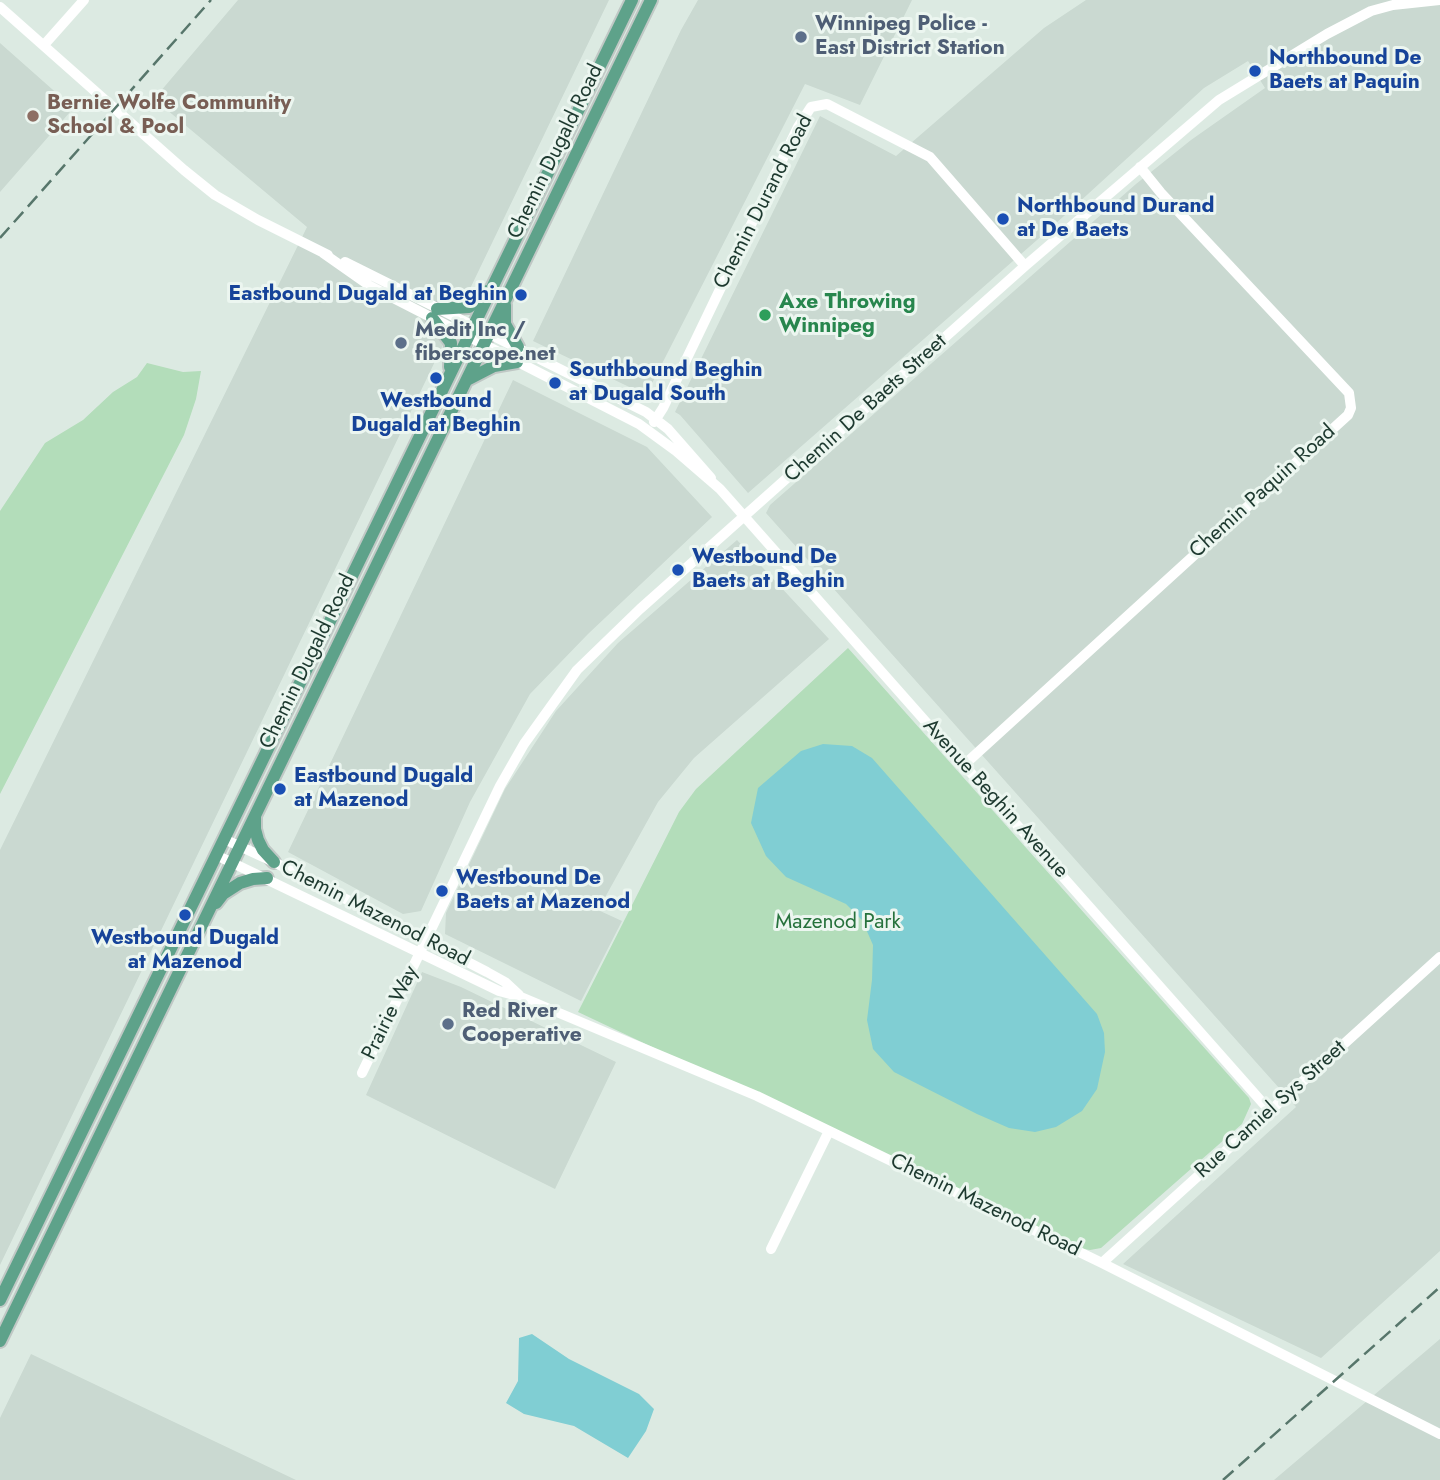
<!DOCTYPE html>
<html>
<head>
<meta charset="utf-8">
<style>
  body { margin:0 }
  canvas { display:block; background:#dceae2 }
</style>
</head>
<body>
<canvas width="1440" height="1480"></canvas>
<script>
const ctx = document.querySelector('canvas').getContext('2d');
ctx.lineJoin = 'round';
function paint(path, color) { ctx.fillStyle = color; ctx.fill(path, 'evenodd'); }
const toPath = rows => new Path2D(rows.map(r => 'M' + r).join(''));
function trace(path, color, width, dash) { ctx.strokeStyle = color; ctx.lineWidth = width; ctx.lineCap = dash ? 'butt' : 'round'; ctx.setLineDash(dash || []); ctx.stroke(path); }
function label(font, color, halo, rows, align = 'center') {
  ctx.font = font + ' Jost,sans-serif'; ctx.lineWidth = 6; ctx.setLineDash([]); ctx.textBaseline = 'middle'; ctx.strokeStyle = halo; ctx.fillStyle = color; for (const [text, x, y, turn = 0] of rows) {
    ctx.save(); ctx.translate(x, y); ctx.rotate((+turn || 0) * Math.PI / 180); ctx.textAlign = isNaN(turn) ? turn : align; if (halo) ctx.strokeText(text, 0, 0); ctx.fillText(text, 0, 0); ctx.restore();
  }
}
paint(toPath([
  [238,0,609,0,0,1265,0,850,307,227,154,99],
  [698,0,912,0,860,105,805,84,646,395,533,341,681,30],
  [1086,0,1440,0,1440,1251,1321,1358,1123,1264,1296,1107,766,513,770,505,1136,184,1191,140,1265,88,1248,61,1204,88,1053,226,748,493,680,415,675,412,820,116,896,156,1044,28],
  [0,43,70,105,70,112,0,192],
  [513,380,647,447,712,517,588,634,530,694,470,802,421,911,403,914,288,852],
  [737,540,829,639,694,758,658,802,598,910,622,921,581,1001,445,934,446,913,505,789,556,711,618,643],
  [422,972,461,987,616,1062,555,1189,366,1095],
  [1440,1339,1440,1480,1274,1480],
  [31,1354,296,1480,0,1480,0,1418]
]), '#cad9d1');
paint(toPath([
  [147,363,183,372,201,371,196,399,184,435,0,794,0,511,45,443,83,420,113,392,137,377],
  [848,648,1249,1098,1251,1104,1242,1124,1101,1248,1090,1250,1078,1248,578,1012,679,812,696,789]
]), '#b3ddba');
paint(toPath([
  [823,744,852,746,872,758,1097,1014,1104,1033,1105,1052,1097,1089,1082,1111,1056,1127,1035,1132,1009,1128,977,1114,894,1072,873,1049,867,1020,872,980,873,945,862,920,846,904,786,877,766,856,751,823,758,788,801,751],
  [532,1334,569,1359,639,1394,654,1409,646,1431,628,1458,574,1426,524,1414,506,1403,518,1381,519,1338]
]), '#80ced3');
const major = toPath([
  [505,305,505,324,518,347],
  [437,309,469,307,487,291],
  [432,318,451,343,450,367],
  [467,380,494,366,517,362],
  [255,816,255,829,258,840,263,850,274,862],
  [216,903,223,894,240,883,253,879,267,878],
  [0,1300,632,0],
  [0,1341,651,0]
]);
trace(major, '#c0c8c5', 16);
trace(toPath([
  [0,7,184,170,215,195,258,220,328,255],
  [44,45,84,0],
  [323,253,370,286,639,424,676,451,720,489,1269,1110],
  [345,262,646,412,668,429,711,478],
  [654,422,663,408,798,127,811,107,827,104,930,157,1025,266],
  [964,765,1348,415,1351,408,1349,393,1161,193,1140,167],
  [224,839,274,862,487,972,505,982,519,995],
  [216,855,499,991,521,997,757,1096,1102,1263,1440,1434],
  [362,1073,500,786,524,744,577,670,640,609,1025,266,1219,100,1327,34,1371,11,1393,5,1440,0],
  [771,1249,829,1131],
  [1102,1263,1440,957]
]), '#fff', 10);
trace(major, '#5ea28a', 12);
trace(toPath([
  [0,238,211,0],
  [1223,1480,1440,1287]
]), '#57766b', 2.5, [14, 7]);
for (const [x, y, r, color] of [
  [801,37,7,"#5c6f8a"],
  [1255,71,7,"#1a4fb4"],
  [33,116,7,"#8d6e63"],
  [1003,219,7,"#1a4fb4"],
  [521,295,7,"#1a4fb4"],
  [765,315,7,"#2e9e5b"],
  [401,343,7,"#5c6f8a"],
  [436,378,7,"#1a4fb4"],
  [555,383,7,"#1a4fb4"],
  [678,570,7,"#1a4fb4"],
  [280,789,7,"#1a4fb4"],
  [442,891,7,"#1a4fb4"],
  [185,915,7,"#1a4fb4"],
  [448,1024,7,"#5c6f8a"]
]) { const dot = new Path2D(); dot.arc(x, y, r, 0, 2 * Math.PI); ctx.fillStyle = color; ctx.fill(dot); trace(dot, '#ecf6f0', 2.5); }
label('bold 21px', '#4e5e75', '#ecf6f0', [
  ["Winnipeg Police -",815,25],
  ["East District Station",815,49],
  ["Medit Inc /",415,331],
  ["fiberscope.net",415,355],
  ["Red River",462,1012],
  ["Cooperative",462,1036]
], 'left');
label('bold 21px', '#164399', '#ecf6f0', [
  ["Northbound De",1269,59],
  ["Baets at Paquin",1269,83],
  ["Northbound Durand",1017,207],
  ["at De Baets",1017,231],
  ["Eastbound Dugald at Beghin",507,295,"right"],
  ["Southbound Beghin",569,371],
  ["at Dugald South",569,395],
  ["Westbound",436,402,"center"],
  ["Dugald at Beghin",436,426,"center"],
  ["Westbound De",692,558],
  ["Baets at Beghin",692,582],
  ["Eastbound Dugald",294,777],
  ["at Mazenod",294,801],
  ["Westbound De",456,879],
  ["Baets at Mazenod",456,903],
  ["Westbound Dugald",185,939,"center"],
  ["at Mazenod",185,963,"center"]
], 'left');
label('bold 21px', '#785e54', '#ecf6f0', [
  ["Bernie Wolfe Community",47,104],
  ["School & Pool",47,128]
], 'left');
label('21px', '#1d392f', '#ecf6f0', [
  ["Chemin Dugald Road",556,152,-64],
  ["Chemin Durand Road",764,202,-63],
  ["Chemin De Baets Street",866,409,-42],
  ["Chemin Paquin Road",1263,492,-42],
  ["Chemin Dugald Road",308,662,-64],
  ["Avenue Beghin Avenue",995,799,48],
  ["Chemin Mazenod Road",375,914,27],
  ["Prairie Way",391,1013,-64],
  ["Rue Camiel Sys Street",1271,1110,-42],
  ["Chemin Mazenod Road",985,1206,26]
]);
label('bold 21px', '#27864d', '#ecf6f0', [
  ["Axe Throwing",779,303],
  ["Winnipeg",779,327]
], 'left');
label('21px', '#26723c', '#ecf6f0', [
  ["Mazenod Park",838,923]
]);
</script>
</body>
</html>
